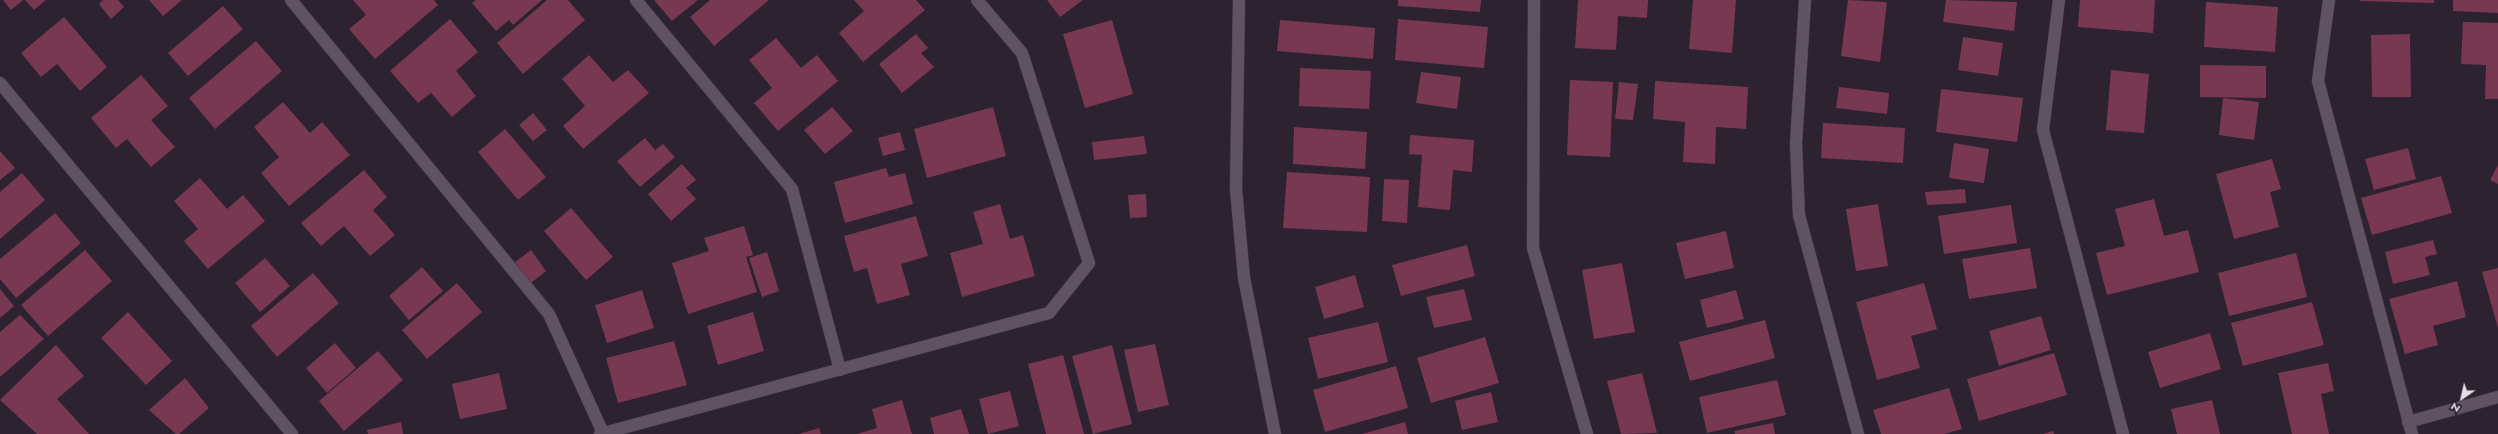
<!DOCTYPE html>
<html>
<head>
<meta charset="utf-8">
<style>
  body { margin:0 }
  #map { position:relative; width:2498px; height:434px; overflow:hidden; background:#2c2230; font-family:Jost,sans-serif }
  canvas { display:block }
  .north { position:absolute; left:2442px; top:378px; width:40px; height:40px; -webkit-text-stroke:3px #231826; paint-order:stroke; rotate:214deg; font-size:11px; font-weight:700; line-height:16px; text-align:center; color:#e4dde6 }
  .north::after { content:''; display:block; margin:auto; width:14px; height:18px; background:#e4dde6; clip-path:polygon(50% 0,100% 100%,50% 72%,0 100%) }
</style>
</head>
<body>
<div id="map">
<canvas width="2498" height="434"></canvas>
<div class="north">N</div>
</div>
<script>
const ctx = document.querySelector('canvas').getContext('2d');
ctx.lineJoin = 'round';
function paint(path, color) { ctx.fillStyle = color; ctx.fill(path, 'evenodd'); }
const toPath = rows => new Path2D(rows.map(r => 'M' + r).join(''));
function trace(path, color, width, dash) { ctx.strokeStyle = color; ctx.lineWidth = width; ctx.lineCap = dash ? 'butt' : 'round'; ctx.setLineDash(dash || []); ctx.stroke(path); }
paint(toPath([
  [3,0,23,0,11,10],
  [25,0,46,0,34,10],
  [103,0,118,0,124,7,111,19,99,4],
  [149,0,182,0,163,16],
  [353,0,434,0,438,5,375,59,349,29,366,15],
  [476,0,542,0,513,25,509,20,496,31,472,3],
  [547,0,568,0,585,20,523,74,497,43],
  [654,0,698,0,672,21],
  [710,0,769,0,714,46,690,17],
  [854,0,916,0,925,10,863,62,839,33,864,11],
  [1047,0,1083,0,1060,17],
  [1398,0,1481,0,1480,12,1398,6],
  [1578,0,1648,0,1647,18,1618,16,1616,50,1575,48],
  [1693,0,1736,0,1732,53,1689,49],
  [1848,0,1887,2,1880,62,1841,56],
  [1946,0,2017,2,2014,31,1943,22],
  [2080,0,2155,0,2153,33,2078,27],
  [2360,0,2434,0,2434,3,2359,1],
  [2453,0,2498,0,2498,13,2453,11],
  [2206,2,2278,7,2275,52,2204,47],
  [223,6,243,29,188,76,168,53],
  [64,17,107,67,80,91,57,64,41,77,21,53],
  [450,19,478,52,456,71,476,96,452,117,431,93,418,103,390,71],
  [1398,19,1488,27,1484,68,1395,60],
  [1112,20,1133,94,1085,108,1063,34],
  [1280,20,1375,28,1373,59,1277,51],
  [2463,22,2498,23,2498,99,2485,99,2486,65,2461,64],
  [916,34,928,48,921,53,934,67,902,93,879,64],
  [2410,34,2411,97,2372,97,2371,35],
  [1963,37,2003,43,1998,76,1958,70],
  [776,38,801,68,817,55,838,81,778,131,754,103,772,88,749,60],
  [256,41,282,71,215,129,189,98],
  [589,55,613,82,628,70,649,93,583,149,563,126,585,106,562,79],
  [2200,65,2266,66,2266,98,2200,97],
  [1300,68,1371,71,1369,109,1299,106],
  [2111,70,2149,74,2144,133,2106,130],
  [1421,72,1461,77,1457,109,1416,103],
  [141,75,168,106,151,120,175,147,151,167,127,139,116,148,91,118],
  [1570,80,1613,82,1610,157,1567,155],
  [1655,81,1748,87,1746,129,1716,127,1715,164,1683,162,1685,122,1653,119],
  [1619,82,1638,84,1633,120,1615,119],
  [1839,87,1889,93,1887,114,1836,108],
  [1941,89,2023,98,2017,142,1936,132],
  [2223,98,2259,102,2254,140,2219,135],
  [283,102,310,133,322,122,350,155,289,206,261,173,279,157,254,127],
  [832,107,853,131,825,154,804,130],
  [993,107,1006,156,927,178,914,129],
  [533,113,547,130,533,141,519,125],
  [1823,123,1905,128,1903,163,1821,158],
  [1294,127,1367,132,1365,169,1293,164],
  [505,129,546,177,518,200,478,152],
  [900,132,905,150,883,156,878,138],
  [1410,135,1474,140,1472,172,1453,170,1450,210,1418,207,1422,155,1409,154],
  [1144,136,1147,154,1094,160,1092,142],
  [645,138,655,150,663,144,675,157,640,187,617,161],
  [1954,143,1989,149,1984,183,1949,178],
  [2408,148,2416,179,2374,190,2365,159],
  [0,151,15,168,0,180],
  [2272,159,2281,189,2270,192,2279,227,2234,239,2216,174],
  [682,164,696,180,686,188,696,199,671,221,648,194],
  [2498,165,2498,184,2490,180],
  [886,168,889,177,905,173,913,204,845,223,834,182],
  [364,170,387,197,373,210,395,235,370,256,344,226,321,246,301,223],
  [1287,172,1370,177,1367,232,1283,228],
  [22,173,45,200,0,239,0,192],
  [2441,176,2452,213,2372,235,2361,198],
  [200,178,227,209,243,195,265,221,208,269,184,241,198,229,174,201],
  [1384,179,1409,180,1407,223,1382,221],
  [1965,189,1966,203,1927,205,1925,192],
  [1146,194,1147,217,1130,218,1128,195],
  [2154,199,2164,236,2188,230,2199,272,2107,295,2096,253,2125,246,2115,209],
  [1000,204,1010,239,1023,235,1035,276,962,297,950,253,983,244,973,212],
  [1878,204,1888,266,1856,271,1846,209],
  [2011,205,2017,243,1944,254,1938,216],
  [571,208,613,257,586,280,544,231],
  [55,213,81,243,16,298,0,279,0,259],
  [916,216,928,256,901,264,910,295,877,304,867,268,854,272,844,236],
  [744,226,753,255,746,257,757,292,688,314,672,263,709,251,704,238],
  [1726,231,1734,268,1685,279,1676,243],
  [2433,240,2437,254,2425,257,2430,275,2393,284,2385,252],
  [1467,245,1475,276,1401,296,1392,265],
  [2030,248,2037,288,1969,299,1962,259],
  [85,250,112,281,48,336,21,305],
  [531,250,546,271,531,283,515,262],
  [767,252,779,291,762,297,749,258],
  [2296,253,2307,297,2229,316,2218,273],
  [265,258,290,286,260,312,235,283],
  [1622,263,1635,332,1594,339,1582,270],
  [422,267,443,291,409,320,389,296],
  [2498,268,2498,328,2482,272],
  [313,273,339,303,277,357,251,326],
  [1355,275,1364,307,1324,319,1315,287],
  [2457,281,2466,317,2433,326,2438,345,2405,354,2389,299],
  [457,283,482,312,427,359,402,330],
  [1924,283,1937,329,1911,336,1920,368,1877,380,1856,302],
  [0,289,14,306,0,318],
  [1464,289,1472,320,1434,328,1426,297],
  [642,290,654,328,607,343,595,305],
  [1736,290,1744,319,1707,328,1700,300],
  [2312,302,2324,345,2243,366,2231,323],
  [128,312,172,361,146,385,101,338],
  [753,312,764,351,718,365,707,326],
  [20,315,44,339,0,377,0,332],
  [2041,316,2051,350,1999,366,1989,331],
  [1765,320,1775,358,1690,381,1679,342],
  [1378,322,1388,362,1318,379,1308,338],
  [2210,333,2221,369,2160,388,2148,352],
  [1485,337,1499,383,1431,403,1417,358],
  [674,341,687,385,618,403,606,358],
  [335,343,356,368,327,393,306,368],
  [1155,344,1169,405,1138,412,1124,350],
  [56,345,84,376,57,399,89,434,37,434,0,400],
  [1112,345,1132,424,1093,434,1072,356],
  [378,351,403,380,344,431,319,401],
  [2054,353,2067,395,1979,421,1967,379],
  [1063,355,1084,434,1046,434,1028,364],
  [2328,363,2334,391,2321,394,2329,434,2292,434,2278,373],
  [1396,366,1408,408,1325,432,1313,390],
  [499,373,507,409,460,419,452,384],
  [1642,373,1657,433,1621,434,1607,381],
  [185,378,209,408,179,434,176,434,149,410],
  [1777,380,1786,415,1707,433,1699,397],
  [1949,388,1962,429,1944,434,1881,434,1873,410],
  [1010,391,1019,426,988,434,979,399],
  [1491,392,1498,422,1462,430,1455,401],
  [902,400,912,434,857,434,877,428,872,409],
  [2212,400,2220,434,2177,434,2171,409],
  [961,409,969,434,934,434,930,418],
  [401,422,403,434,368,434,367,430],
  [1405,422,1408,434,1362,434],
  [1773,423,1775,434,1735,434,1734,431],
  [819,428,821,434,799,434],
  [2053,431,2054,434,2043,434]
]), '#793852');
const street = toPath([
  [291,0,549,314,603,433],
  [636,0,792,189,840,370],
  [1239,0,1236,189,1244,278,1275,434],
  [1534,0,1533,248,1587,434],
  [1805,0,1796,144,1799,215,1858,434],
  [2059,0,2043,130,2123,434],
  [2329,0,2318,81,2412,434],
  [0,83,292,434],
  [2408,422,2498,397],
  [600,434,1049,313,1089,263,1022,53,977,0]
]);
trace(street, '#473d49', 13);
trace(street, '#5f5362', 12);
</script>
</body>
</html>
